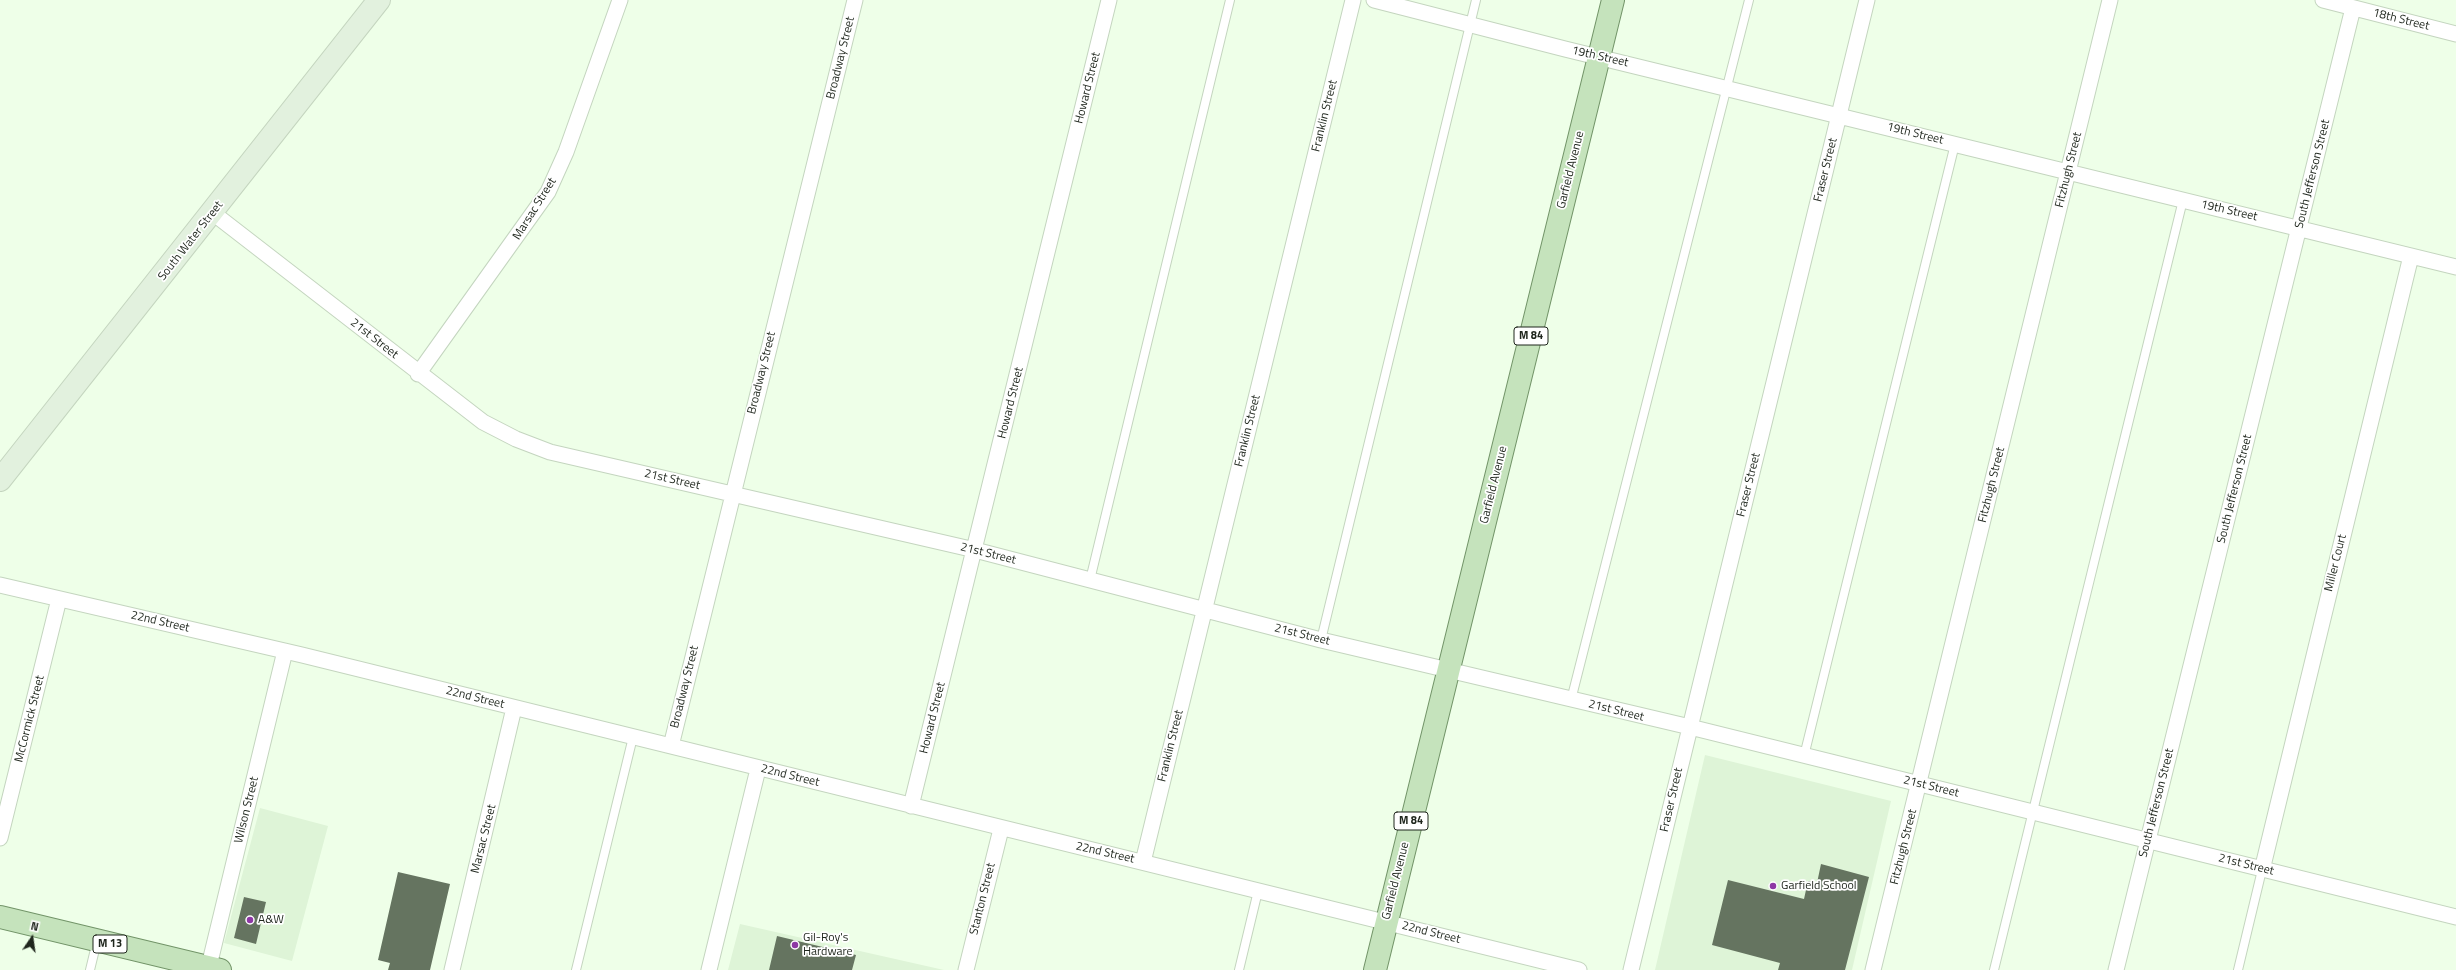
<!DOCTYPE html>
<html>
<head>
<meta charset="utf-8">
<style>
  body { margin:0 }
  #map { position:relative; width:2456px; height:970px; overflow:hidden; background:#eeffe8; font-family:"Titillium Web",sans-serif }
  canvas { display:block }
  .north { position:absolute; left:12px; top:918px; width:40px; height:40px; -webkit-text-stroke:3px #fff; paint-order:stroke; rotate:13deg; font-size:11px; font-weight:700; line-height:16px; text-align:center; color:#1f261d }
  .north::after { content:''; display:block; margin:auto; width:14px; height:18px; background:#1f261d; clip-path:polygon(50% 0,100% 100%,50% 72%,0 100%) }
</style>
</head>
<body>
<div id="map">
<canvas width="2456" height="970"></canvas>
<div class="north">N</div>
</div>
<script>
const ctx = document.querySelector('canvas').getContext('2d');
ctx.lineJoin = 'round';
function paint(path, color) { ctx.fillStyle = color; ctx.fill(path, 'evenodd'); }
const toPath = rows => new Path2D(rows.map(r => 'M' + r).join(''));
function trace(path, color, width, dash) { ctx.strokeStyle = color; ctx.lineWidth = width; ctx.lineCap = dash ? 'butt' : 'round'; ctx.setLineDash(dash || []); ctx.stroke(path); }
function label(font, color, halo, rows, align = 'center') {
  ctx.font = font + ' "Titillium Web",sans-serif'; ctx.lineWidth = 3.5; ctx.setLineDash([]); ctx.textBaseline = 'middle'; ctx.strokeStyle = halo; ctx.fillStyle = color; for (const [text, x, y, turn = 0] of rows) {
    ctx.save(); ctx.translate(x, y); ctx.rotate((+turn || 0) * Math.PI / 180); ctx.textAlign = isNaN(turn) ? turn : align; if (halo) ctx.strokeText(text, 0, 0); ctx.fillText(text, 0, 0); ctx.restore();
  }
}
paint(toPath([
  [1705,755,1891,801,1852,970,1655,970],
  [260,808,328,826,292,961,224,943],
  [740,924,944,970,728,970]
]), '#def4d7');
paint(toPath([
  [1821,864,1869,877,1845,970,1778,970,1780,963,1712,945,1728,880,1804,899,1808,881,1817,883],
  [398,872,450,884,430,970,388,970,390,963,378,960],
  [244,897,266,902,256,944,234,938],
  [777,936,856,955,852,970,769,970]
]), '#657460');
const lane = toPath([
  [1090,580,1230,0],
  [1321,640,1476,0],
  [1571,700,1749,0],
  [1804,756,1955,144],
  [90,970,97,941],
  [576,970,633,737],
  [1239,970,1258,891],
  [1994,970,2183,200],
  [2238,970,2262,870]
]);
const street = toPath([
  [1374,0,1565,49,2456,267],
  [2323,0,2456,34],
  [213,213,483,422,516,439,550,452,975,550,1321,640,1690,727,2456,917],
  [418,374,548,192,566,152,620,0],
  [0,585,302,655,1579,970],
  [671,746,855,0],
  [911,806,1109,0],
  [0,838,59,599],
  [1143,862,1353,0],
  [2262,870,2411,256],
  [208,970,285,651],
  [452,970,514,708],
  [709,970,758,769],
  [966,970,1001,829],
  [1631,970,1867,0],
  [1873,970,2110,0],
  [2116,970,2353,8]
]);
const secondary = toPath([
  [0,480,379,0]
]);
const primary = toPath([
  [0,917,220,970],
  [1375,970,1613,0]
]);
trace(lane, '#c4d5bf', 10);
trace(street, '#c4d5bf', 17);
trace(secondary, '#c4d5bf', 24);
trace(primary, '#729468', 24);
trace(lane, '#fff', 8);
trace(street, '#fff', 15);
trace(secondary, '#e2f1de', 22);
trace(primary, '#c5e3bc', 22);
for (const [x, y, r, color] of [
  [1773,886,4,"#8e38a5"],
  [250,920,4,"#8e38a5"],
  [795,945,4,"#8e38a5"]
]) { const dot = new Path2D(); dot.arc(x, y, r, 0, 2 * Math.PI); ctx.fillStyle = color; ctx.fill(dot); trace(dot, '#fff', 1.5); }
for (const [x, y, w] of [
  [1531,336,34],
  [1411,821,34],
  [110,944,34]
]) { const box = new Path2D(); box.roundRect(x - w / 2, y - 9, w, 18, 3); ctx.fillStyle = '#fff'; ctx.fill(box); trace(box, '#1f261d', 1); }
label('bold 11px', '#1f261d', null, [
  ["M 84",1531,336],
  ["M 84",1411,821],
  ["M 13",110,944]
]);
label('12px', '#1f261d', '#fff', [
  ["18th Street",2401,20,14],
  ["19th Street",1600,57,13],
  ["Broadway Street",841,58,-76],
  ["Howard Street",1088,88,-76],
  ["Franklin Street",1325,116,-76],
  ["19th Street",1915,134,14],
  ["Garfield Avenue",1571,170,-76],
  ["Fraser Street",1826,170,-76],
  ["Fitzhugh Street",2069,170,-76],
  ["South Jefferson Street",2313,174,-76],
  ["Marsac Street",535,209,-58],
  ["19th Street",2229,211,13],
  ["South Water Street",191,241,-52],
  ["21st Street",374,339,38],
  ["Broadway Street",762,373,-76],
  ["Howard Street",1011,403,-76],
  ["Franklin Street",1248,431,-76],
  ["21st Street",672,480,13],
  ["Garfield Avenue",1494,485,-76],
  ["Fraser Street",1749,485,-76],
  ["Fitzhugh Street",1992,485,-76],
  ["South Jefferson Street",2235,489,-76],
  ["21st Street",988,554,14],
  ["Miller Court",2336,563,-76],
  ["22nd Street",160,622,13],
  ["21st Street",1302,635,14],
  ["Broadway Street",685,687,-76],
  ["22nd Street",475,698,14],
  ["21st Street",1616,711,14],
  ["Howard Street",933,718,-76],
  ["McCormick Street",30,719,-76],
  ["Franklin Street",1171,746,-76],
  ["22nd Street",790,776,14],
  ["21st Street",1931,787,14],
  ["Fraser Street",1672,800,-77],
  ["South Jefferson Street",2157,803,-76],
  ["Wilson Street",247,810,-76],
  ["Marsac Street",484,839,-76],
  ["Fitzhugh Street",1904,847,-76],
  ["22nd Street",1105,853,13],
  ["21st Street",2246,865,14],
  ["Garfield Avenue",1396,881,-76],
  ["Stanton Street",983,899,-76],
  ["22nd Street",1431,933,14]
]);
label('12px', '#1f261d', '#fff', [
  ["Garfield School",1781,886],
  ["A&W",258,920],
  ["Gil-Roy's",803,938],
  ["Hardware",803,952]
], 'left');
</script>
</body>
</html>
